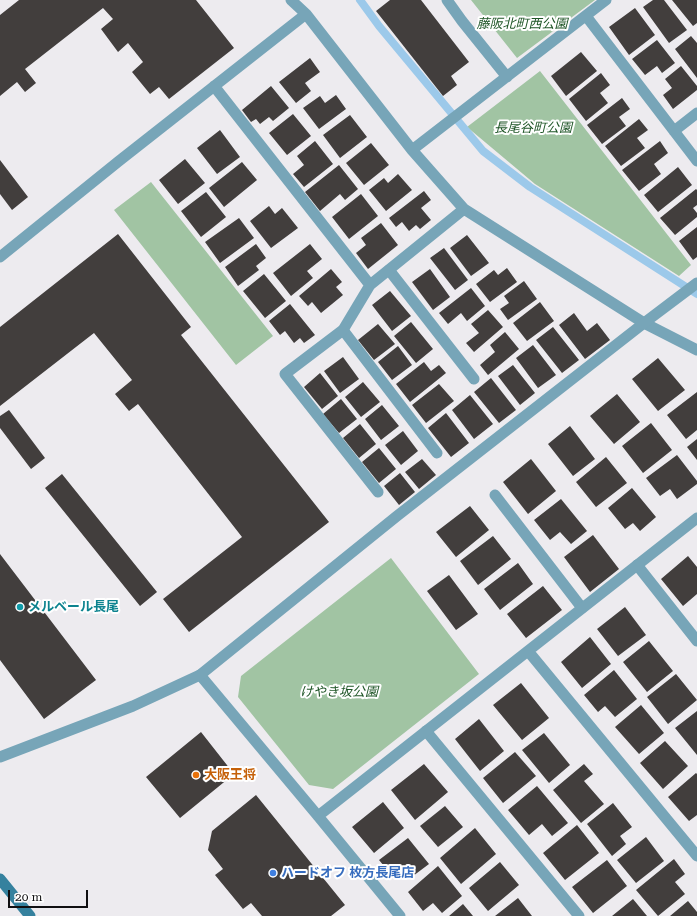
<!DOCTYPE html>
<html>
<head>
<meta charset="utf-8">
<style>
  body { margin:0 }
  #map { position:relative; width:697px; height:916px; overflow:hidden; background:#edebef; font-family:"Roboto Serif",serif }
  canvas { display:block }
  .scale { position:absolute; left:8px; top:890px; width:80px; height:18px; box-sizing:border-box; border:2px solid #100f11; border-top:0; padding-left:5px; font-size:12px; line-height:14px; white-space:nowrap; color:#100f11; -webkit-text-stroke:3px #fff; paint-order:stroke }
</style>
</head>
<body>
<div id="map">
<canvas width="697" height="916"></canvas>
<div class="scale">20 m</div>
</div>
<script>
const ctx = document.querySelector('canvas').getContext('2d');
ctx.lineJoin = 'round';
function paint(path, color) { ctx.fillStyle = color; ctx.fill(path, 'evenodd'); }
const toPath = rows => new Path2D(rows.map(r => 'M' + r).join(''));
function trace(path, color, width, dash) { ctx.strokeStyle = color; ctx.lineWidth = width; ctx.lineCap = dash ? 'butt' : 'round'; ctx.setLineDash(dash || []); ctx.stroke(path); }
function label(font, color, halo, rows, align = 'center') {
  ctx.font = font + ' "Roboto Serif","Noto Sans JP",serif'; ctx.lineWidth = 4; ctx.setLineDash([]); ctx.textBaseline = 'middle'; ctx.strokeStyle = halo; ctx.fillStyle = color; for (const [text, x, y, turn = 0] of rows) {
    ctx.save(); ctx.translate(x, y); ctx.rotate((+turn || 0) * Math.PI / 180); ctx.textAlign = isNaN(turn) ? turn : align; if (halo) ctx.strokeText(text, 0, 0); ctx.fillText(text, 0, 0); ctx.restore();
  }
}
paint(toPath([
  [471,0,595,0,517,58],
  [540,71,691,265,679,276,535,184,467,127],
  [151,182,273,336,236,365,114,210],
  [391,558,479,674,333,789,309,785,238,697,241,676]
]), '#a1c4a3');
trace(toPath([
  [360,0,379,26,483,151,530,187,697,294]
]), '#9cc9ea', 8);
paint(toPath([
  [19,0,196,0,234,48,169,99,159,87,150,94,132,72,143,62,128,43,118,52,101,29,113,19,103,8,25,69,36,83,25,92,17,82,0,96,0,15],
  [390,0,421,0,469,62,451,76,457,85,443,96,376,11],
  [653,0,664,0,687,30,669,43,643,7],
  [672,0,697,0,697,23,693,26],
  [635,8,655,35,629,55,609,27],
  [691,36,697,43,697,78,675,49],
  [657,40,675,63,662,73,657,66,645,75,632,59],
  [581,52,597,71,566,96,551,76],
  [310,58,320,72,305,83,311,91,296,103,279,82],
  [681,66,697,86,697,90,673,109,663,95,672,88,665,79],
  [601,73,610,85,600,93,608,103,586,121,569,99],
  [271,86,289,108,273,121,269,117,260,124,256,119,251,122,242,110],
  [336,95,346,109,319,129,303,108,320,96,325,103],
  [622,98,630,109,619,117,626,126,602,144,587,125],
  [293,114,311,136,287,155,269,133],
  [350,115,367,137,340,158,323,135],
  [639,119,648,130,637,138,645,148,621,166,605,146],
  [220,130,240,157,217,174,197,148],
  [315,141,333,164,304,187,293,174,304,165,297,156],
  [660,141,668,153,654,164,661,174,639,191,622,170],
  [371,143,389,165,364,185,346,163],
  [185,159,205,183,178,204,159,180],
  [0,160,28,197,12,210,0,194],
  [242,162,257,180,224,207,209,188],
  [339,165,358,189,345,200,340,194,320,211,305,192],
  [678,167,692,185,658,212,644,195],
  [398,174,412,190,386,211,369,190,384,178,388,183],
  [696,189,697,190,697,205,693,208,697,213,697,217,675,235,660,218],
  [424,191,431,200,421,208,431,220,420,229,416,225,409,231,402,222,396,227,389,218],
  [206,192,226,217,201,237,181,211],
  [361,194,378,216,349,239,332,217],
  [269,206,275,214,282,208,298,228,271,248,250,221],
  [239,218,254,238,220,263,205,242],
  [381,223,398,245,368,269,356,253,366,245,361,238],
  [697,227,697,257,693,260,679,241],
  [118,234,191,327,181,335,329,522,189,632,163,599,242,537,138,404,129,411,115,394,132,380,94,333,0,406,0,327],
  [467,235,489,263,471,276,450,248],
  [256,244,266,258,256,266,259,270,238,286,225,267],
  [310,244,322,259,307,271,313,278,291,296,273,273],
  [444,248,468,280,455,290,430,258],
  [507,268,517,282,490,302,476,284,494,270,498,275],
  [331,269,342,282,336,287,343,295,321,313,312,302,308,306,299,296],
  [430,269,450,297,433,310,412,282],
  [264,274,286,301,265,318,243,291],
  [524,281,537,299,508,320,500,309,509,303,504,296],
  [471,288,485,306,467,321,461,313,448,324,439,313],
  [390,291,411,316,392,331,372,305],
  [540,302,554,321,527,341,513,323],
  [290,304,315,335,304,343,300,338,294,343,285,331,280,335,269,321],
  [488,310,503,327,474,352,466,343,479,333,471,324],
  [574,313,587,331,597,323,610,340,585,359,559,325],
  [411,322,433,349,416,363,394,336],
  [378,324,395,344,374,360,358,340],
  [553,327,579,360,562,373,536,340],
  [505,332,519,349,488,375,480,365,495,352,490,345],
  [533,345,556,375,538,388,516,358],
  [398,346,412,365,392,380,378,362],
  [343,357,359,379,340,393,324,371],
  [658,358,685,390,658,411,632,379],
  [424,362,431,371,439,365,446,373,410,402,396,384],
  [513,365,535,393,520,405,498,376],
  [320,373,338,396,322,409,304,387],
  [491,378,516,410,499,423,474,392],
  [363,382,380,402,361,417,345,397],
  [439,384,454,401,426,423,412,405],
  [697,392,697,430,686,439,667,415],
  [617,394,640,422,614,444,590,416],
  [470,395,493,424,474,439,452,410],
  [341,399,357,419,339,433,323,414],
  [382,405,399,426,381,440,365,419],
  [9,410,45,458,31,469,0,428,0,416],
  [446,413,469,443,451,457,428,428],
  [651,423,672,450,643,473,622,446],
  [360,424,376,444,359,458,343,438],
  [570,426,595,459,573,476,548,444],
  [403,431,418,451,401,465,385,445],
  [697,439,697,460,687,447],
  [379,448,396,469,379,483,362,462],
  [677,455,697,481,697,484,677,499,670,489,660,496,646,478],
  [606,457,627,483,596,507,576,482],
  [422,459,436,475,419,489,405,472],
  [531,459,556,491,528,514,503,482],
  [400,473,415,492,399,505,384,486],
  [62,474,157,592,140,606,45,488],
  [632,488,656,517,640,531,633,523,625,529,608,508],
  [561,499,587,531,571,544,560,532,550,540,534,520],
  [470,506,489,530,456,557,436,532],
  [593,535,619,569,590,592,564,557],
  [493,536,511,559,478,585,460,561],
  [0,554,96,680,44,719,0,660],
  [688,556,697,567,697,594,683,606,661,579],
  [518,563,533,584,500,610,484,589],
  [449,575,478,614,456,630,427,591],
  [543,586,562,610,526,638,507,614],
  [625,607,646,635,618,656,597,629],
  [590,637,611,664,582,688,561,662],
  [649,641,673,671,647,692,623,662],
  [614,670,637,699,615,717,605,706,598,712,584,695],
  [676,674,697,700,668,724,647,697],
  [521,683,549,718,522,740,493,705],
  [641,705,664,733,639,754,615,727],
  [697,711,697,755,675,728],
  [479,719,504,751,480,771,455,739],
  [201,732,234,774,180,818,146,777],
  [544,733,570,765,549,783,522,750],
  [665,741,688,766,663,789,640,763],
  [515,752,536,776,503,803,483,778],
  [424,764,448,792,415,820,391,790],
  [584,764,593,774,584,781,604,804,581,823,553,790],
  [696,773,697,774,697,815,689,821,668,797],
  [537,786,568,823,552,836,542,824,529,835,508,810],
  [256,795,345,905,331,916,262,916,251,903,243,909,215,875,223,869,208,850,212,831],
  [383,802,404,828,374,853,352,827],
  [613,803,632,827,620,836,626,844,612,856,587,824],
  [445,806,463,827,438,847,420,826],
  [577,825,599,853,565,880,543,853],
  [475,828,496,854,461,884,440,858],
  [646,837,664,861,636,883,617,860],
  [408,838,429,864,413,876,406,868,394,878,379,860],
  [674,859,685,874,675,882,685,894,658,916,636,890],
  [607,860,627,886,593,913,572,887],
  [500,862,519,885,488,911,469,888],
  [438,866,462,896,442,913,433,903,423,911,408,892],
  [518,898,532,916,495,916],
  [633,899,647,916,612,916],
  [688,901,697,912,697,916,670,916],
  [463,904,473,916,449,916]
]), '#423e3d');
trace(toPath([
  [389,270,474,379],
  [343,330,437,453],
  [495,495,582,608],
  [637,565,697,641],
  [426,731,579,916]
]), '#77a5b8', 11);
trace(toPath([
  [291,0,306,14],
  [447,0,462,21,507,77],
  [586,16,697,161],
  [214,86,370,285],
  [674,131,697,113],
  [412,150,606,0],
  [0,257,119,161,306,14,412,150,464,209,644,323,697,350],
  [378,492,285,374,343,330,370,285,464,209],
  [528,651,697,856],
  [200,675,318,816,400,916],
  [318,816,697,518]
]), '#77a5b8', 11);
trace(toPath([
  [0,757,133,706,200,675,397,516,644,323,697,283]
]), '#77a5b8', 11);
trace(toPath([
  [0,879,30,916]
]), '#35819e', 11);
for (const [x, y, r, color] of [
  [20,607,4,"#0f9aa8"],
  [196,775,4,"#e8710a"],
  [273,873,4,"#3f7fe0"]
]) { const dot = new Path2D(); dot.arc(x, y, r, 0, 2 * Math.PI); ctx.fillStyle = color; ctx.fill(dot); trace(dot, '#fff', 1.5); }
label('italic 13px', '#1e5526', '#fff', [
  ["藤阪北町西公園",522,24],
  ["長尾谷町公園",533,128],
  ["けやき坂公園",339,692]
]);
label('bold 13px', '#0d838f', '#fff', [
  ["メルベール長尾",28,607]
], 'left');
label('bold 13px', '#c56008', '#fff', [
  ["大阪王将",204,775]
], 'left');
label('bold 13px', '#366cbe', '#fff', [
  ["ハードオフ 枚方長尾店",281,873]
], 'left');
</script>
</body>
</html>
